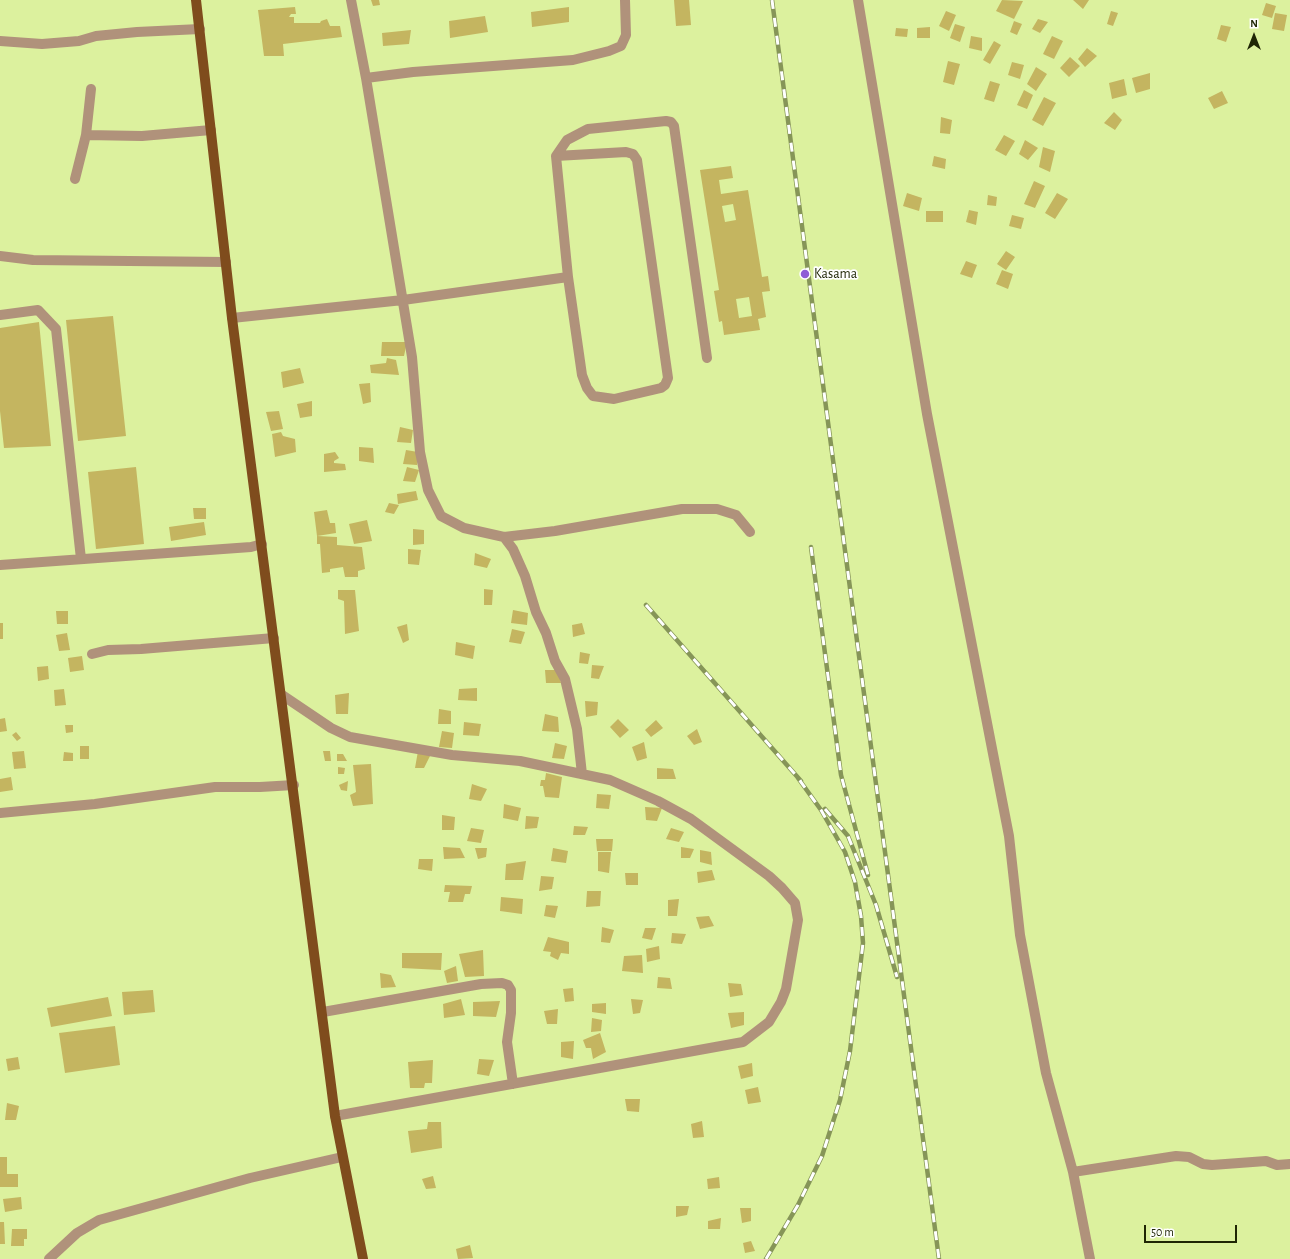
<!DOCTYPE html>
<html>
<head>
<meta charset="utf-8">
<style>
  body { margin:0 }
  #map { position:relative; width:1290px; height:1259px; overflow:hidden; background:#dcf19e; font-family:"Alegreya Sans",sans-serif }
  canvas { display:block }
  .north { position:absolute; left:1234px; top:16px; width:40px; height:40px; -webkit-text-stroke:3px #fff; paint-order:stroke; rotate:0deg; font-size:11px; font-weight:700; line-height:16px; text-align:center; color:#1f2604 }
  .north::after { content:''; display:block; margin:auto; width:14px; height:18px; background:#1f2604; clip-path:polygon(50% 0,100% 100%,50% 72%,0 100%) }
  .scale { position:absolute; left:1144px; top:1225px; width:93px; height:18px; box-sizing:border-box; border:2px solid #1f2604; border-top:0; padding-left:5px; font-size:12px; line-height:14px; white-space:nowrap; color:#1f2604; -webkit-text-stroke:3px #fff; paint-order:stroke }
</style>
</head>
<body>
<div id="map">
<canvas width="1290" height="1259"></canvas>
<div class="north">N</div>
<div class="scale">50 m</div>
</div>
<script>
const ctx = document.querySelector('canvas').getContext('2d');
ctx.lineJoin = 'round';
function paint(path, color) { ctx.fillStyle = color; ctx.fill(path, 'evenodd'); }
const toPath = rows => new Path2D(rows.map(r => 'M' + r).join(''));
function trace(path, color, width, dash) { ctx.strokeStyle = color; ctx.lineWidth = width; ctx.lineCap = dash ? 'butt' : 'round'; ctx.setLineDash(dash || []); ctx.stroke(path); }
function label(font, color, halo, rows, align = 'center') {
  ctx.font = font + ' "Alegreya Sans",sans-serif'; ctx.lineWidth = 3.5; ctx.setLineDash([]); ctx.textBaseline = 'middle'; ctx.strokeStyle = halo; ctx.fillStyle = color; for (const [text, x, y, turn = 0] of rows) {
    ctx.save(); ctx.translate(x, y); ctx.rotate((+turn || 0) * Math.PI / 180); ctx.textAlign = isNaN(turn) ? turn : align; if (halo) ctx.strokeText(text, 0, 0); ctx.fillText(text, 0, 0); ctx.restore();
  }
}
paint(toPath([
  [371,0,379,0,380,5,373,6],
  [674,0,689,0,691,25,676,26],
  [1002,0,1023,1,1014,19,996,11],
  [1073,0,1089,0,1083,9],
  [1266,3,1276,6,1272,18,1262,15],
  [295,7,296,14,291,14,289,17,294,17,294,23,320,23,321,21,327,19,330,26,340,26,342,37,283,44,284,56,264,56,258,10],
  [569,7,569,22,532,27,531,12],
  [946,11,956,15,949,31,939,26],
  [1111,11,1118,13,1113,26,1107,24],
  [1275,13,1287,15,1284,31,1272,29],
  [485,16,488,32,450,38,449,21],
  [1038,19,1048,22,1040,33,1032,29],
  [1014,21,1022,24,1017,35,1010,32],
  [955,24,965,27,960,42,950,38],
  [1221,25,1231,27,1226,42,1217,39],
  [930,27,930,38,917,38,917,28],
  [896,28,908,29,907,37,895,36],
  [411,30,409,44,383,46,382,33],
  [971,36,982,38,982,51,969,48],
  [1052,36,1063,41,1054,59,1043,54],
  [994,41,1001,45,990,64,983,60],
  [1087,48,1097,56,1085,67,1078,59],
  [1070,57,1080,66,1069,77,1060,68],
  [948,61,960,64,954,85,943,82],
  [1012,62,1024,65,1020,79,1008,75],
  [1036,67,1047,74,1036,91,1027,84],
  [1150,73,1150,89,1136,93,1132,78],
  [1124,79,1127,95,1112,99,1109,83],
  [990,81,1000,84,994,102,984,99],
  [1024,90,1033,95,1027,109,1017,105],
  [1222,91,1228,103,1214,109,1208,98],
  [1044,97,1056,103,1043,126,1032,120],
  [1114,112,1122,120,1115,130,1104,123],
  [941,117,952,120,950,134,940,133],
  [1004,135,1015,141,1006,156,995,150],
  [1025,140,1038,148,1028,160,1019,154],
  [1043,147,1055,151,1050,172,1039,167],
  [934,156,946,159,945,169,932,166],
  [731,166,733,178,719,180,721,194,748,190,762,277,768,276,770,291,762,292,766,317,758,319,760,330,724,335,722,321,719,322,714,291,719,290,700,170],
  [733,204,736,220,725,222,722,206],
  [749,297,752,316,739,318,736,299],
  [1034,181,1045,186,1035,208,1024,204],
  [907,193,922,198,919,211,903,206],
  [1057,193,1068,199,1055,219,1045,213],
  [988,195,997,197,996,206,987,205],
  [969,210,978,212,976,225,966,222],
  [926,211,943,211,943,222,926,222],
  [1012,215,1024,218,1021,229,1009,226],
  [1006,251,1015,257,1006,270,997,264],
  [966,261,977,265,972,278,960,274],
  [1002,270,1013,274,1008,289,996,284],
  [113,316,126,436,78,441,66,320],
  [39,322,51,446,4,448,0,411,0,328],
  [382,342,407,342,404,356,381,356],
  [387,358,396,360,399,375,371,373,370,365,386,363],
  [300,368,304,383,283,388,281,372],
  [370,383,371,402,363,404,359,384],
  [312,401,312,416,300,418,297,404],
  [279,411,283,429,271,431,266,412],
  [400,427,413,430,411,443,397,442],
  [281,432,283,436,295,439,296,452,275,457,272,434],
  [359,447,373,448,374,463,359,461],
  [406,450,418,452,417,465,403,464],
  [335,452,339,458,334,461,334,463,345,464,346,470,324,472,324,454],
  [136,467,144,544,96,549,88,472],
  [407,467,419,470,415,482,403,481],
  [416,491,418,500,398,504,397,494],
  [389,503,399,505,394,514,385,512],
  [193,508,206,508,206,519,194,519],
  [327,510,330,523,335,523,336,533,317,536,314,512],
  [367,520,372,541,354,544,349,524],
  [204,522,206,535,171,541,169,527],
  [413,529,424,530,424,544,413,545],
  [317,536,337,537,337,545,362,547,365,569,358,571,358,577,345,577,343,567,330,569,330,572,322,573,320,544,317,544],
  [408,549,421,550,419,565,408,564],
  [475,553,491,559,487,568,474,565],
  [484,589,493,590,492,605,484,605],
  [338,590,355,590,359,631,345,634,344,601,338,599],
  [513,610,528,613,527,625,511,623],
  [56,611,68,611,68,624,57,624],
  [0,623,3,623,3,639,0,639],
  [582,623,585,634,573,637,572,625],
  [407,624,409,640,403,643,397,627],
  [512,629,525,632,521,644,509,642],
  [67,633,70,650,59,651,56,635],
  [456,642,475,646,473,659,455,655],
  [580,652,590,654,588,664,579,663],
  [82,656,84,670,70,672,68,658],
  [592,665,604,666,599,679,591,678],
  [48,666,49,679,38,681,37,667],
  [545,670,558,670,561,683,546,683],
  [477,688,477,701,458,700,459,689],
  [64,689,66,705,55,706,54,690],
  [349,693,348,714,336,714,335,695],
  [585,701,598,702,597,715,586,717],
  [439,709,451,711,451,724,438,724],
  [545,714,558,717,559,732,542,731],
  [5,718,7,731,0,732,0,719],
  [618,719,629,730,620,738,610,727],
  [656,720,663,728,651,737,645,730],
  [464,722,481,724,479,736,463,735],
  [65,725,73,725,73,732,66,733],
  [697,729,702,742,694,745,687,736],
  [442,731,454,733,452,748,439,747],
  [16,732,21,738,17,741,12,735],
  [644,742,647,758,637,761,632,747],
  [555,743,567,746,564,759,552,758],
  [80,746,89,746,89,759,80,759],
  [24,751,26,768,14,769,12,752],
  [323,751,330,751,331,761,325,761],
  [418,751,430,756,424,768,415,768],
  [64,752,73,753,73,761,63,761],
  [337,754,343,754,347,761,337,761],
  [371,764,373,804,353,806,350,795,356,792,353,765],
  [338,767,345,768,344,774,338,774],
  [657,768,673,769,676,779,657,779],
  [546,773,562,777,559,798,545,797,543,786,540,786,541,780,545,780],
  [11,777,13,790,0,792,0,779],
  [348,781,347,791,341,790,339,785],
  [472,784,487,789,481,801,469,799],
  [597,794,611,795,609,809,596,808],
  [504,804,521,808,518,821,503,818],
  [645,807,662,808,657,821,646,820],
  [442,815,455,817,454,830,442,830],
  [526,816,539,817,537,828,525,829],
  [574,826,588,827,585,835,573,835],
  [471,828,484,830,481,843,467,841],
  [671,828,684,832,679,842,666,839],
  [596,839,613,839,612,851,597,851],
  [443,847,460,848,465,858,444,859],
  [681,847,694,849,690,858,681,858],
  [475,848,487,848,486,857,478,859],
  [553,848,568,851,566,863,551,861],
  [700,850,711,852,712,865,700,862],
  [598,852,611,852,609,873,598,871],
  [419,859,433,859,432,871,418,869],
  [526,861,523,880,505,880,506,864],
  [712,870,715,880,698,883,697,872],
  [625,873,638,873,638,885,626,885],
  [541,876,554,877,552,889,539,891],
  [445,885,472,886,470,894,465,894,463,902,448,902,450,892,444,892],
  [587,891,601,891,600,906,586,907],
  [501,897,523,899,522,914,500,911],
  [679,899,677,916,668,916,668,900],
  [546,905,558,906,555,918,544,916],
  [709,916,714,926,700,929,696,917],
  [602,927,614,930,610,943,601,942],
  [645,928,656,928,652,940,642,938],
  [672,933,686,934,682,944,671,943],
  [548,937,569,942,569,954,561,953,558,960,550,956,551,952,543,951],
  [659,946,660,959,647,962,646,949],
  [483,950,484,976,465,977,459,954],
  [402,953,442,953,441,970,402,968],
  [642,955,643,973,622,971,624,956],
  [456,966,458,981,447,983,444,971],
  [380,973,391,975,396,987,381,988],
  [658,977,670,978,672,989,657,988],
  [728,983,741,984,743,995,730,997],
  [573,988,574,1001,565,1002,563,989],
  [153,990,155,1012,124,1015,122,992],
  [108,997,112,1016,51,1027,47,1008],
  [461,999,465,1015,444,1018,443,1004],
  [631,999,643,1000,640,1013,633,1014],
  [500,1001,496,1017,473,1016,473,1002],
  [606,1003,606,1014,592,1012,592,1004],
  [558,1009,557,1024,547,1024,544,1011],
  [744,1012,744,1025,731,1028,728,1013],
  [592,1018,602,1020,601,1031,591,1032],
  [115,1026,120,1065,65,1073,59,1033],
  [600,1033,606,1052,593,1059,591,1048,586,1048,583,1040],
  [574,1041,573,1059,561,1057,561,1042],
  [18,1057,20,1069,8,1071,6,1059],
  [479,1059,494,1060,489,1076,477,1074],
  [433,1060,432,1083,425,1083,424,1088,410,1088,408,1062],
  [752,1063,753,1076,741,1079,738,1066],
  [758,1087,761,1102,748,1104,745,1090],
  [625,1099,640,1099,639,1112,627,1111],
  [7,1103,19,1106,16,1120,5,1120],
  [702,1121,704,1137,693,1138,691,1124],
  [428,1122,441,1122,442,1148,411,1153,408,1131,427,1129],
  [0,1157,7,1157,7,1174,18,1174,18,1187,0,1187],
  [433,1176,436,1188,426,1189,422,1179],
  [719,1177,720,1188,708,1189,707,1179],
  [21,1197,22,1209,5,1212,3,1199],
  [676,1206,689,1206,687,1215,676,1217],
  [740,1208,751,1208,751,1221,742,1223],
  [721,1218,720,1229,708,1229,708,1221],
  [0,1222,4,1222,5,1244,0,1244],
  [12,1229,27,1229,27,1239,24,1239,24,1246,11,1246],
  [751,1241,755,1251,745,1253,743,1243],
  [470,1245,473,1258,458,1259,456,1249]
]), '#c4b560');
trace(toPath([
  [351,0,366,78,413,72,573,60,609,51,621,46,626,35,625,0],
  [858,0,927,414,1009,836,1020,935,1046,1073,1073,1172,1090,1259],
  [0,41,42,44,79,41,96,36,137,32,200,29],
  [366,78,412,357,420,452,428,490,441,516,464,528,504,537,555,531,682,509,717,509,736,515,750,532],
  [91,89,86,135,142,136,211,130],
  [556,156,626,152,633,154,637,160,668,378,665,385,661,388,614,399,593,396,587,388,582,375,568,277,556,156,567,140,588,129,666,121,671,122,674,126,707,358],
  [75,179,86,135],
  [0,256,33,260,226,262],
  [0,315,38,310,56,329,81,559],
  [232,318,403,300,568,277],
  [504,537,513,549,525,576,536,612,546,633,555,661,565,679,577,729,582,774],
  [0,565,251,547,262,544],
  [92,654,108,650,141,649,274,638],
  [282,695,331,728,350,737,452,755,520,761,610,780,658,801,691,819,769,876,782,888,795,903,798,920,786,989,781,1002,769,1022,743,1042,335,1116],
  [0,813,95,804,215,787,260,787,294,785],
  [323,1012,481,984,502,983,508,985,511,990,511,1013,507,1042,513,1084],
  [1073,1172,1176,1156,1189,1157,1203,1164,1212,1165,1266,1161,1277,1165,1290,1164],
  [49,1259,77,1233,99,1220,250,1178,342,1157]
]), '#b0927b', 10);
trace(toPath([
  [196,0,232,318,335,1116,363,1259]
]), '#7f4c1d', 10);
const rail = toPath([
  [772,0,939,1259],
  [811,547,841,775,868,875],
  [646,605,801,781],
  [825,809,848,836,876,905,897,977],
  [766,1259,798,1205,822,1156,840,1100,850,1051,863,943,861,916,855,882,845,852,821,810,798,778]
]);
trace(rail, '#869558', 4.5);
trace(rail, '#fff', 3, [9]);
for (const [x, y, r, color] of [
  [805,274,5,"#8e5cd6"]
]) { const dot = new Path2D(); dot.arc(x, y, r, 0, 2 * Math.PI); ctx.fillStyle = color; ctx.fill(dot); trace(dot, '#fff', 1.5); }
label('14px', '#1f2604', '#fff', [
  ["Kasama",814,274]
], 'left');
</script>
</body>
</html>
